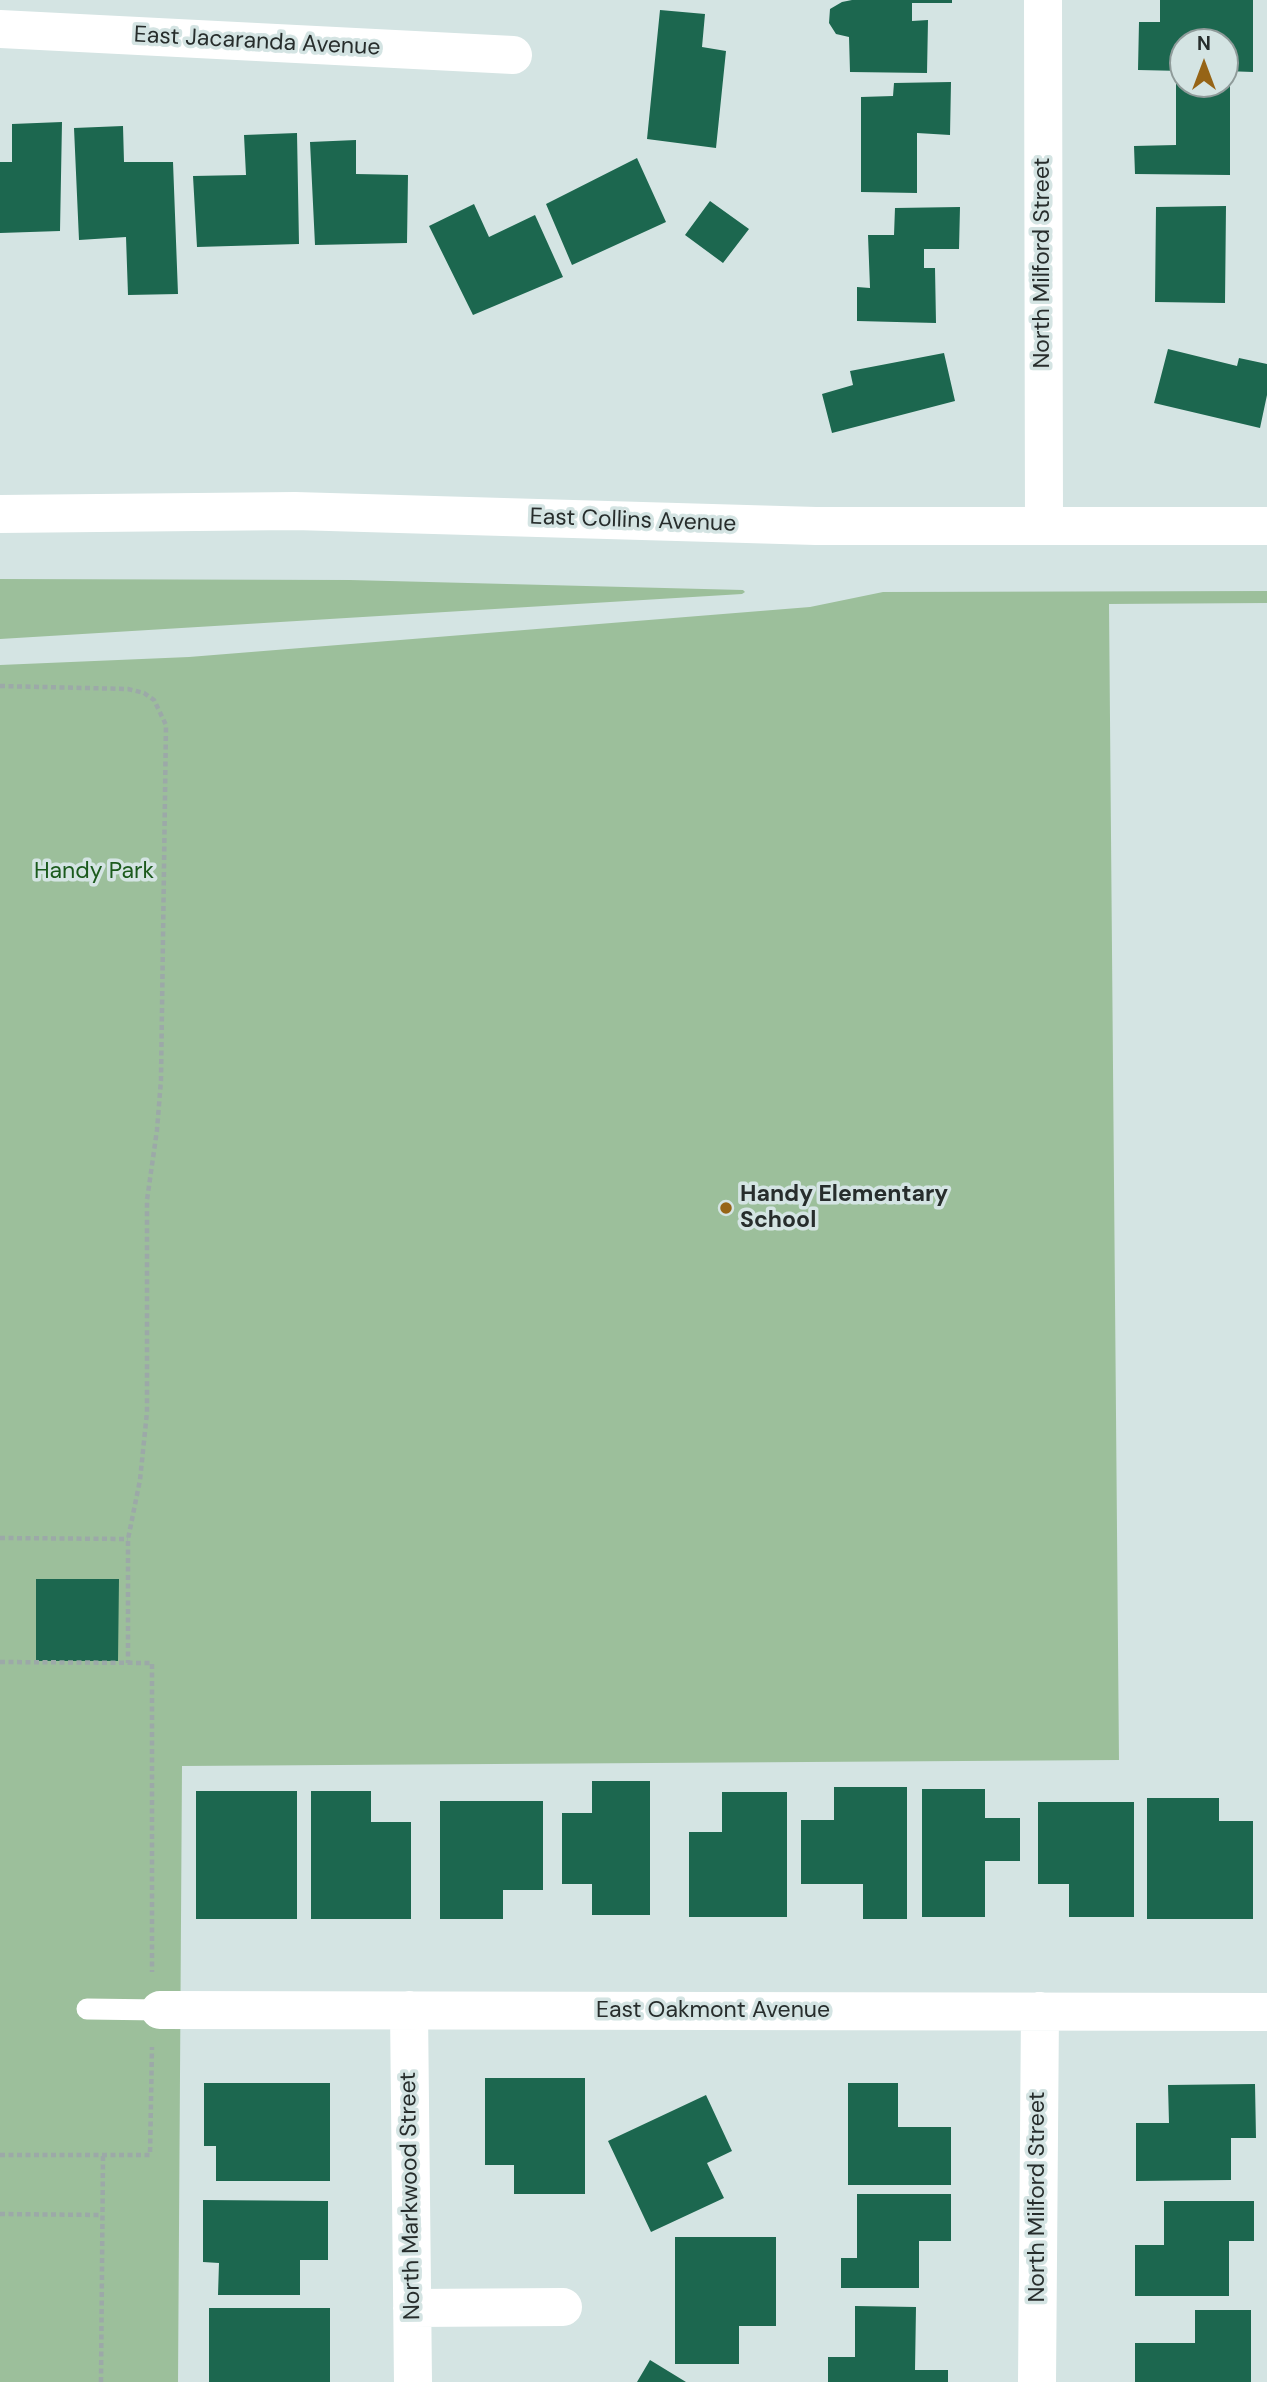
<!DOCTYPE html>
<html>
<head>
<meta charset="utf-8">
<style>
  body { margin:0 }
  #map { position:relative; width:1267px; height:2382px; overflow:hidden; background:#d4e4e3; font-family:"DM Sans",sans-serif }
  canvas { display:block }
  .north { position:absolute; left:1169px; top:28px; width:70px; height:70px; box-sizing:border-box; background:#d4e4e3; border:2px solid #8f9b9a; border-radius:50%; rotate:0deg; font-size:19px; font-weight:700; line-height:28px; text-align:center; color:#272d2c }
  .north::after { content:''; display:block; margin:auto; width:24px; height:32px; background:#966416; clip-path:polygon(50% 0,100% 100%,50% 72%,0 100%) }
</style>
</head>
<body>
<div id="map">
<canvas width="1267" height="2382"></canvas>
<div class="north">N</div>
</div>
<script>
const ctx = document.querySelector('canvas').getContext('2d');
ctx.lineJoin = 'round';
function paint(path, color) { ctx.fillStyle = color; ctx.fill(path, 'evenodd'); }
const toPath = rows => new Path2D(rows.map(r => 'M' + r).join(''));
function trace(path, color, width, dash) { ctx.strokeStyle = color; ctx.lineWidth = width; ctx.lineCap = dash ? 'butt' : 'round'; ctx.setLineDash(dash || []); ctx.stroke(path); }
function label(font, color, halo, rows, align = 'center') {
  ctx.font = font + ' "DM Sans",sans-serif'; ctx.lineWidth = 7; ctx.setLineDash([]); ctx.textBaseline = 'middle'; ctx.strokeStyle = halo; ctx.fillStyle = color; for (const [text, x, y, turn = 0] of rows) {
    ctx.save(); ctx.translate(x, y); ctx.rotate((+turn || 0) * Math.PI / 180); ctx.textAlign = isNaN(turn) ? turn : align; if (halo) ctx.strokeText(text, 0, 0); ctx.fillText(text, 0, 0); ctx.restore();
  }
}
paint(toPath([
  [0,579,350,580,743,590,745,592,742,594,0,639],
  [1267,591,1267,603,1109,604,1119,1760,182,1766,178,2382,0,2382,0,665,189,657,810,607,883,592]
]), '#9cbf9b');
paint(toPath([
  [852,0,952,0,952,3,912,3,912,21,928,20,927,73,850,72,849,37,836,34,829,23,830,9,842,2],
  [1160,0,1253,0,1253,72,1225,71,1225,42,1183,42,1183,71,1138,70,1139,22,1160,22],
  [660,10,705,14,702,47,726,51,716,148,647,139],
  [951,82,950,135,917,133,917,193,861,192,861,97,893,96,894,83],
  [1176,83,1230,83,1230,175,1135,174,1134,146,1176,145],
  [62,122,60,231,0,233,0,162,12,162,12,124],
  [123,126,124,162,173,162,178,294,128,295,126,237,79,240,74,128],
  [297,133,299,244,197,247,193,176,246,175,244,135],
  [356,140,356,174,408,175,407,243,315,245,310,142],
  [637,158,666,222,572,265,546,204],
  [710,201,749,229,723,263,685,235],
  [474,204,489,237,535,215,563,277,473,315,429,226],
  [1226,206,1225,303,1155,302,1156,207],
  [960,207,959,249,924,249,924,268,935,268,936,323,857,321,857,287,870,288,868,235,894,235,895,208],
  [1168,349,1237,366,1239,358,1267,364,1267,395,1260,428,1154,403],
  [944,353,955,401,832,433,822,394,853,385,850,371],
  [36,1579,119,1579,118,1661,36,1661],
  [592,1781,650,1781,650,1915,592,1915,592,1884,562,1884,562,1813,592,1813],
  [834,1787,907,1787,907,1919,863,1919,863,1884,801,1884,801,1820,834,1820],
  [922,1789,985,1789,985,1818,1020,1818,1020,1861,985,1861,985,1917,922,1917],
  [196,1791,297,1791,297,1919,196,1919],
  [311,1791,371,1791,371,1822,411,1822,411,1919,311,1919],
  [722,1792,787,1792,787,1917,689,1917,689,1832,722,1832],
  [1147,1798,1219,1798,1219,1821,1253,1821,1253,1919,1147,1919],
  [440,1801,543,1801,543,1890,503,1890,503,1919,440,1919],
  [1038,1802,1134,1802,1134,1917,1069,1917,1069,1884,1038,1884],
  [485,2078,585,2078,585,2194,514,2194,514,2165,485,2165],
  [204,2083,330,2083,330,2181,216,2181,216,2146,204,2146],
  [848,2083,898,2083,898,2127,951,2127,951,2185,848,2185],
  [1255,2084,1256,2138,1231,2138,1231,2180,1136,2181,1136,2123,1169,2123,1168,2085],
  [706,2095,732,2151,707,2163,724,2198,651,2232,608,2141],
  [857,2194,951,2194,951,2241,919,2241,919,2288,841,2288,841,2258,857,2258],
  [203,2200,328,2201,328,2260,300,2260,300,2295,218,2295,219,2263,203,2262],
  [1164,2201,1254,2201,1254,2241,1229,2241,1229,2296,1135,2296,1135,2245,1164,2245],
  [675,2237,776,2237,776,2326,739,2326,739,2364,675,2364],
  [855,2306,916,2307,915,2370,948,2370,948,2382,828,2382,828,2357,855,2357],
  [209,2308,330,2308,330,2382,209,2382],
  [1195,2310,1251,2310,1251,2382,1135,2382,1135,2343,1195,2343],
  [650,2360,686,2382,637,2382]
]), '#1c674f');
trace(toPath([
  [0,686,128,689,144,693,154,700,166,725,161,1080,157,1130,147,1200,147,1412,140,1480,128,1539,128,1663],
  [0,1538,128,1539],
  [0,1662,152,1663,152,1972],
  [0,2155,150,2155,152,2047],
  [0,2214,102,2215],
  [101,2382,103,2155]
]), '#9ca9a8', 4.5, [5, 3.5]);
trace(toPath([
  [87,2009,160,2010]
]), '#fff', 21);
trace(toPath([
  [1043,0,1044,526],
  [0,29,513,55],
  [160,2010,1267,2012],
  [409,2010,413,2382],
  [412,2308,563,2307],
  [1037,2382,1040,2011]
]), '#fff', 38);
trace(toPath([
  [0,514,295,511,816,526,1267,526]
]), '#fff', 38);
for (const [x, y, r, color] of [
  [726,1208,7,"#966416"]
]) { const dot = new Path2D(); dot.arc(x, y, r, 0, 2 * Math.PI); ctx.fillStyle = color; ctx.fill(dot); trace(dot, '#d4e4e3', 2.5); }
label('23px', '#272d2c', '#d4e4e3', [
  ["East Jacaranda Avenue",257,42,3],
  ["North Milford Street",1043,263,-90],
  ["East Collins Avenue",633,521,2],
  ["East Oakmont Avenue",713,2011],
  ["North Markwood Street",411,2196,-91],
  ["North Milford Street",1038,2197,-90]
]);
label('23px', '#1b5a1d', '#d4e4e3', [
  ["Handy Park",94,872]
]);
label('bold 23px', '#272d2c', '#d4e4e3', [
  ["Handy Elementary",740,1195],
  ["School",740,1221]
], 'left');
</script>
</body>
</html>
